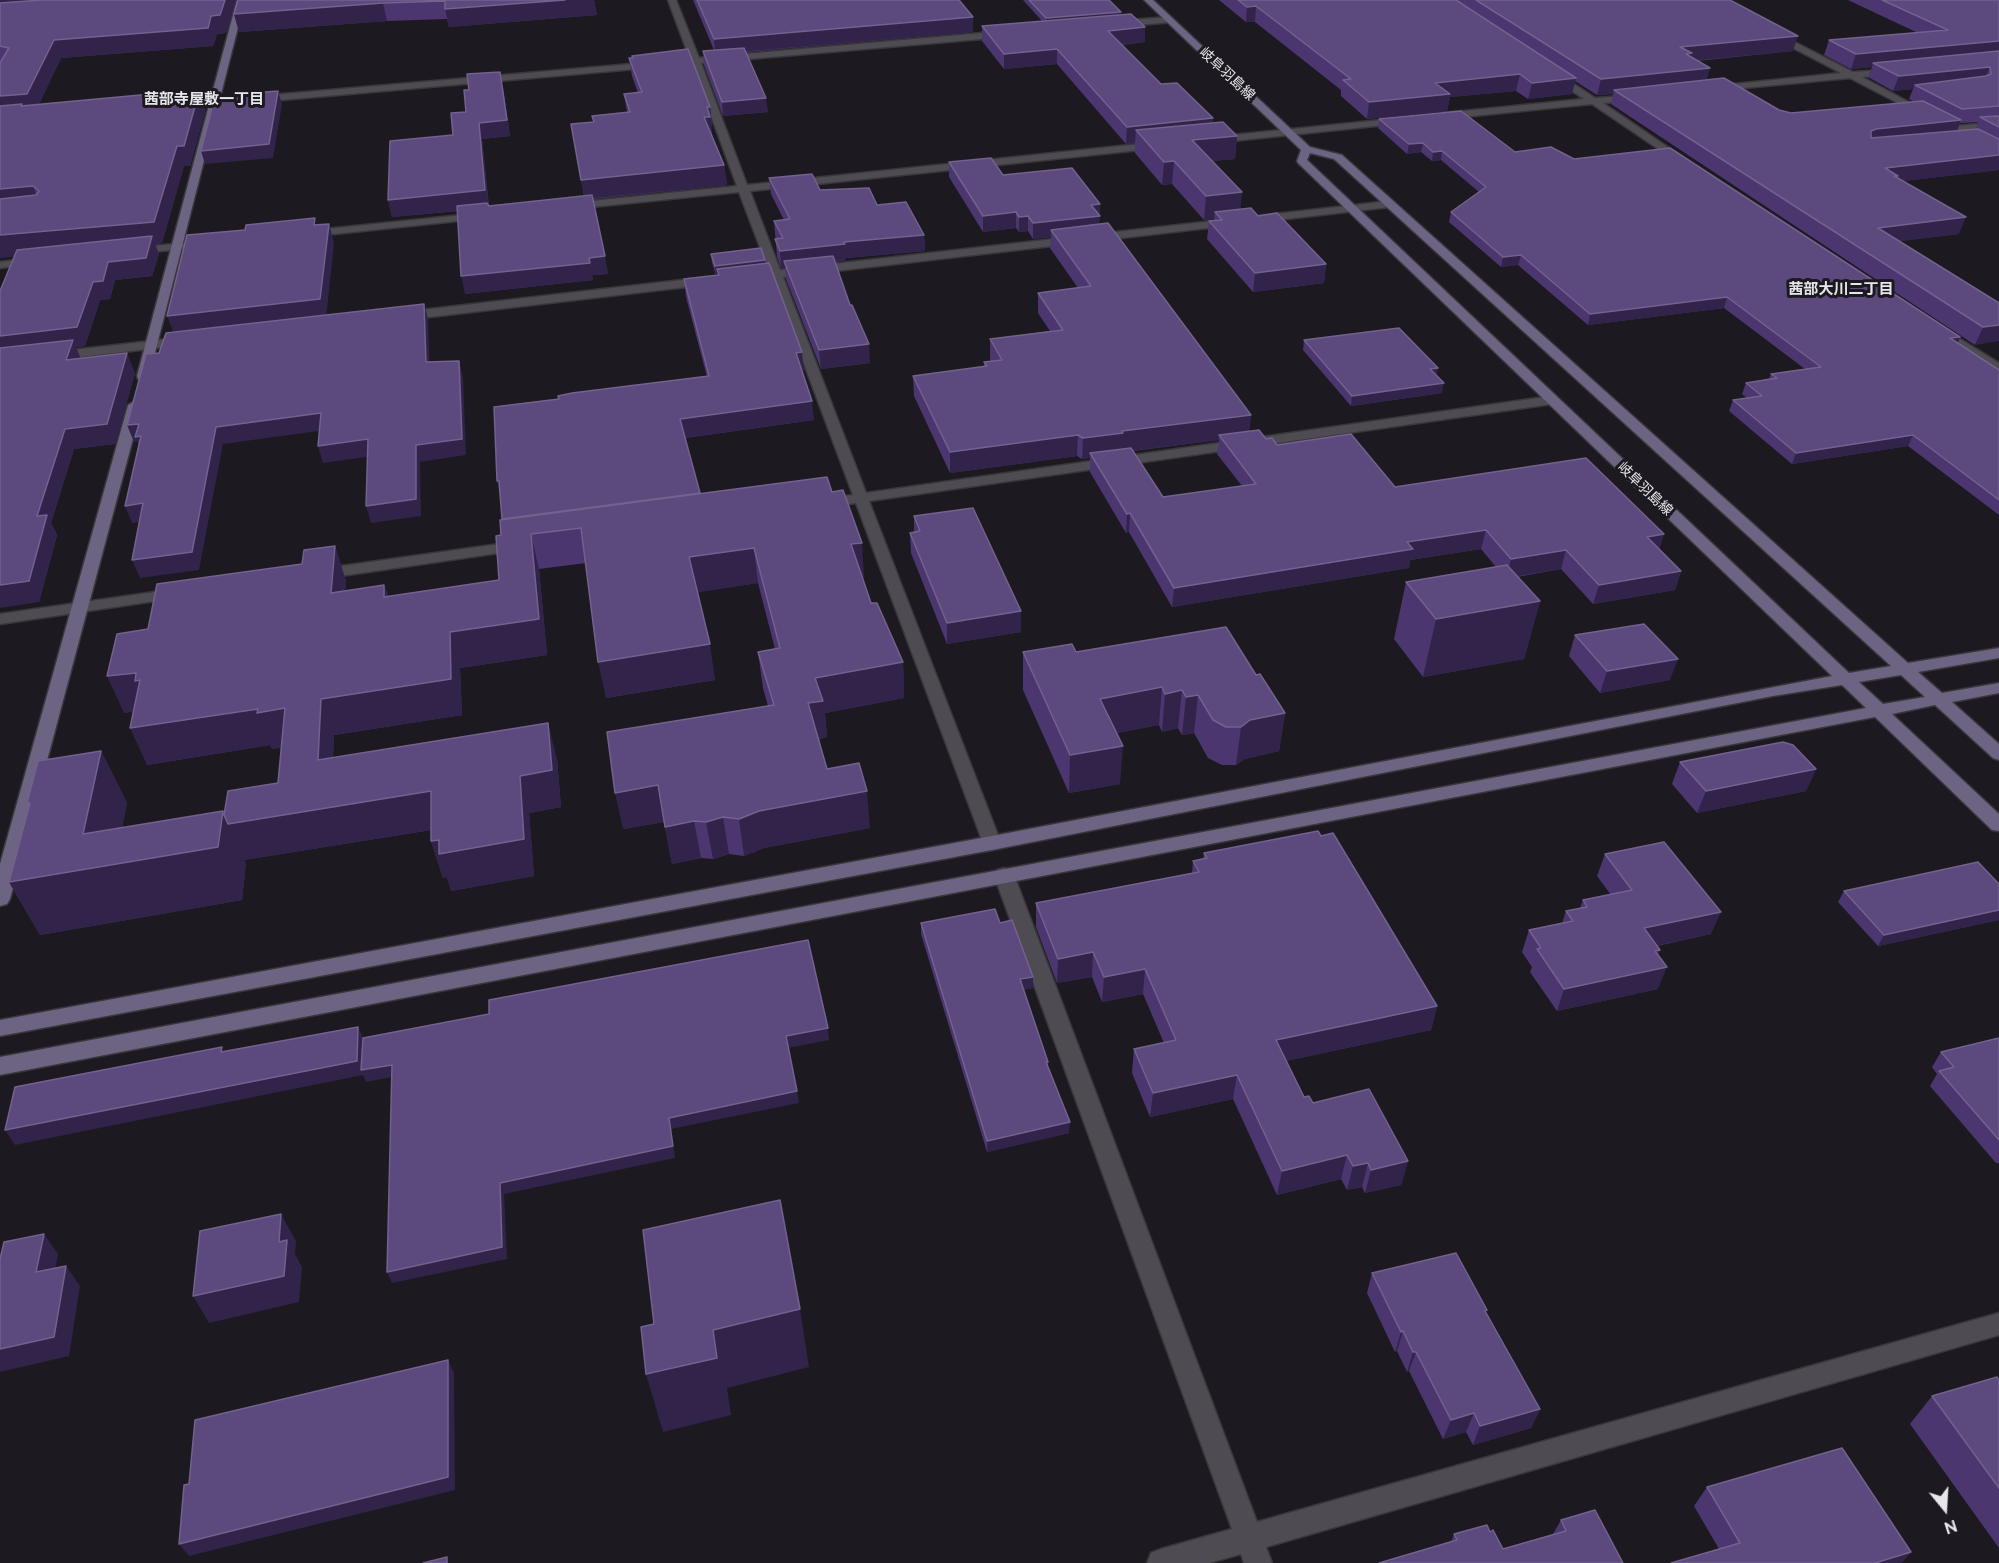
<!DOCTYPE html>
<html>
<head>
<meta charset="utf-8">
<style>
  body { margin:0 }
  #map { position:relative; width:1999px; height:1563px; overflow:hidden; background:#1c1a20; font-family:Raleway,sans-serif }
  canvas { display:block }
  .north { position:absolute; left:1915px; top:1479px; width:60px; height:60px; -webkit-text-stroke:4px #1c1a20; paint-order:stroke; rotate:162deg; font-size:16px; font-weight:700; line-height:24px; text-align:center; color:#e7e6ea }
  .north::after { content:''; display:block; margin:auto; width:21px; height:27px; background:#e7e6ea; clip-path:polygon(50% 0,100% 100%,50% 72%,0 100%) }
</style>
</head>
<body>
<div id="map">
<canvas width="1999" height="1563"></canvas>
<div class="north">N</div>
</div>
<script>
const ctx = document.querySelector('canvas').getContext('2d');
ctx.lineJoin = 'round';
const toPath = rows => new Path2D(rows.map(r => 'M' + r).join(''));
function trace(path, color, width, dash) { ctx.strokeStyle = color; ctx.lineWidth = width; ctx.lineCap = dash ? 'butt' : 'round'; ctx.setLineDash(dash || []); ctx.stroke(path); }
function paint(path, color) { ctx.fillStyle = color; ctx.fill(path, 'evenodd'); }
function label(font, color, halo, rows, align = 'center') {
  ctx.font = font + ' Raleway,"Noto Sans JP",sans-serif'; ctx.lineWidth = 6; ctx.setLineDash([]); ctx.textBaseline = 'middle'; ctx.strokeStyle = halo; ctx.fillStyle = color; for (const [text, x, y, turn = 0] of rows) {
    ctx.save(); ctx.translate(x, y); ctx.rotate((+turn || 0) * Math.PI / 180); ctx.textAlign = isNaN(turn) ? turn : align; if (halo) ctx.strokeText(text, 0, 0); ctx.fillText(text, 0, 0); ctx.restore();
  }
}
const street = toPath([
  [668,0,676,0,699,58,1005,31,1009,34,1005,37,701,63,747,185,1159,142,1164,145,1159,148,750,191,780,270,1390,201,1395,204,1390,207,783,277,866,493,1552,396,1559,400,1552,404,869,501,1001,843,999,848,992,850,985,848,856,503,825,507,818,503,825,499,853,495,772,278,750,281,744,277,750,273,769,271,739,192,572,209,567,206,572,203,737,186,692,64,178,109,173,106,178,103,690,59,668,0],
  [1169,17,1172,18,1172,22,1117,27,1113,24,1117,21,1169,17],
  [1775,32,1853,72,1896,69,1896,73,1893,74,1862,77,1931,114,1923,116,1850,78,1712,91,1710,89,1715,86,1841,73,1772,37,1771,35,1775,32],
  [1551,73,1557,73,1595,98,1640,95,1642,97,1637,100,1603,103,1691,163,1682,165,1592,104,1443,119,1438,116,1443,113,1584,99,1551,77,1551,73],
  [1401,118,1404,119,1404,123,1213,143,1208,140,1213,137,1401,118],
  [1999,122,1999,128,1955,132,1950,129,1955,126,1999,122],
  [482,213,488,216,486,218,306,237,300,234,306,231,482,213],
  [195,242,201,245,199,247,133,254,127,251,133,248,195,242],
  [34,258,38,259,38,263,0,268,0,262,34,258],
  [708,277,714,281,712,284,404,320,398,316,404,312,708,277],
  [1939,326,1999,363,1999,373,1935,333,1933,330,1939,326],
  [186,337,192,341,190,344,55,360,49,356,55,352,186,337],
  [521,541,526,543,529,546,526,549,320,579,312,574,320,569,521,541],
  [176,589,182,591,184,594,182,597,0,624,0,614,176,589],
  [1004,868,1011,870,1014,875,1257,1522,1999,1313,1999,1335,1266,1547,1272,1563,1244,1563,1241,1554,1209,1563,1147,1563,1151,1553,1161,1549,1232,1529,994,875,997,870,1004,868]
]);
const secondary = toPath([
  [237,0,245,0,149,376,143,380,138,379,137,376,237,0],
  [1144,0,1153,0,1310,147,1342,155,1908,663,1999,648,1999,658,1918,672,1942,693,1999,683,1999,693,1952,702,1999,744,1999,760,1993,758,1935,705,1892,714,1999,814,1999,831,1992,830,1875,717,0,1075,0,1057,1866,708,1842,685,1773,696,992,850,0,1036,0,1020,992,836,1832,676,1298,163,1297,161,1301,150,1144,0],
  [1310,153,1334,159,1891,666,1849,673,1307,160,1310,153],
  [1901,675,1925,697,1883,704,1859,682,1901,675],
  [135,401,142,405,10,899,7,904,0,906,0,864,128,405,135,401]
]);
trace(street, '#38373a', 3);
trace(secondary, '#38373a', 3);
paint(street, '#4e4c52');
paint(secondary, '#6d6382');
paint(toPath([
  [0,0,236,0,226,33,217,34,213,46,61,58,39,104,184,91,184,93,199,92,205,111,190,166,184,166,162,243,155,244,159,254,152,276,115,280,110,299,100,300,85,346,76,347,80,359,135,373,115,444,74,449,51,523,57,535,39,602,14,256,0,258],
  [238,0,594,0,597,15,449,27,447,19,387,21,239,32,234,14],
  [693,0,959,0,973,32,746,52,768,112,723,116,704,65,703,51,714,50],
  [1023,0,1109,0,1121,12,1121,14,1145,27,1145,42,1122,45,1161,84,1213,118,1212,123,1237,136,1235,159,1212,161,1240,209,1258,216,1326,264,1324,283,1253,292,1207,239,1209,221,1214,221,1214,219,1204,220,1172,184,1162,185,1135,153,1135,143,1126,144,1057,64,1004,69,982,41,982,26,1042,21],
  [1219,0,1730,0,1793,51,1697,61,1707,80,1779,110,1791,113,1914,102,1909,99,1913,89,1893,91,1868,77,1872,67,1851,69,1824,55,1829,40,1918,33,1848,0,1999,0,1999,170,1903,181,1959,234,1899,241,1999,303,1975,345,1611,104,1613,94,1597,95,1575,81,1572,94,1528,99,1516,91,1450,97,1447,111,1367,119,1341,96,1341,90,1255,22,1246,22],
  [1978,122,1975,129,1957,131,1960,123],
  [629,58,710,107,712,125,711,126,712,135,724,165,727,185,593,199,608,274,592,275,593,280,465,294,458,211,392,217,388,200,453,135,466,112,503,87,510,136,482,139,489,206,584,196,571,124,593,122,627,112,624,94,638,93,632,76],
  [1379,119,1515,152,1574,159,1960,337,1958,343,1999,370,1999,515,1908,446,1792,464,1729,411,1733,400,1747,398,1742,394,1746,383,1769,379,1771,374,1805,369,1724,308,1588,325,1518,265,1501,267,1449,222,1451,212,1479,192,1441,160,1432,161,1421,152,1407,154,1378,128],
  [949,162,1003,175,1100,204,1099,224,1251,415,1249,431,1277,445,1395,487,1664,534,1659,549,1681,571,1675,590,1593,604,1561,569,1517,577,1540,601,1524,659,1423,677,1394,639,1406,582,1496,567,1481,549,1410,560,1409,568,1172,607,1129,532,1126,533,1090,472,1090,458,1082,459,1077,456,950,473,914,396,913,376,984,367,984,362,991,361,990,359,990,339,1050,331,1038,313,1038,293,1078,288,1050,248,1051,237,1033,239,1028,231,1019,232,1016,228,983,232,949,177],
  [1219,440,1217,454,1242,486,1163,497,1133,451],
  [769,178,820,190,877,205,924,235,925,251,846,258,846,260,835,262,870,363,821,369,786,279,785,267,781,268,777,256,774,221,784,220,771,194],
  [711,254,765,263,804,371,802,371,814,420,685,438,700,494,864,577,862,578,871,603,903,662,904,698,825,713,827,737,819,739,827,769,870,828,764,848,744,856,729,854,713,859,701,858,672,864,664,822,623,829,768,706,763,688,758,652,775,649,758,583,697,592,715,680,606,698,586,563,539,569,547,655,460,668,462,715,334,735,333,757,557,759,561,807,529,813,534,876,451,891,447,877,443,878,431,841,431,830,244,860,246,863,242,900,40,935,9,882,101,751,127,803,122,828,223,811,224,815,278,783,281,747,272,749,270,745,147,765,134,711,124,713,148,629,302,564,335,546,346,581,345,591,384,585,388,596,499,580,502,519,559,399,707,377,686,297,684,279,718,275,716,275,712,263],
  [1304,340,1438,368,1436,376,1442,393,1351,406,1303,350],
  [914,516,1021,611,1021,632,947,644,911,553,910,533,914,532],
  [1575,635,1670,680,1600,693,1569,656],
  [1023,652,1076,652,1256,675,1285,713,1279,751,1245,759,1236,765,1222,765,1208,758,1194,733,1182,735,1178,728,1162,732,1159,725,1117,733,1120,784,1069,793,1023,690],
  [1680,762,1816,769,1806,791,1697,813,1672,784],
  [1321,836,1437,1006,1431,1030,1286,1061,1304,1097,1408,1161,1401,1185,1365,1193,1362,1187,1347,1190,1341,1179,1277,1195,1233,1099,1150,1117,1132,1073,1134,1049,1164,1043,1143,994,1102,1002,1092,977,1057,983,1036,927,1036,903,1192,873,1193,861,1203,859,1204,853],
  [1605,854,1711,934,1657,946,1660,950,1658,955,1658,989,1557,1011,1530,972,1532,967,1522,952,1529,930,1562,923,1566,911,1580,908,1583,900,1611,895,1597,876],
  [1999,884,1999,920,1878,946,1838,902,1844,891],
  [921,923,1000,923,1033,988,1023,990,1048,1062,1048,1066,1069,1133,987,1152,921,934],
  [1999,1038,1999,1163,1996,1163,1930,1086,1937,1074,1932,1067,1941,1052],
  [1372,1273,1486,1313,1540,1409,1531,1428,1473,1445,1466,1432,1443,1439,1409,1371,1407,1372,1397,1351,1395,1352,1367,1293],
  [1999,1380,1999,1548,1910,1424,1932,1396],
  [1707,1487,1911,1552,1901,1563,1671,1563,1719,1549,1694,1506],
  [1561,1520,1623,1563,1379,1563,1451,1542,1454,1534,1490,1532,1503,1549,1553,1534]
]), '#4c3670');
paint(toPath([
  [0,0,145,0,0,11],
  [225,0,236,0,226,33,217,34,213,46,61,58,35,113,0,116,0,96,54,40,211,16],
  [565,0,594,0,597,15,449,27,445,9],
  [383,3,387,21,239,32,234,14],
  [1256,6,1255,22,1246,22,1247,7],
  [1121,12,1121,19,1046,26,1046,18],
  [973,17,973,32,715,54,714,39],
  [1145,27,1145,42,1107,46,1108,31],
  [1798,36,1793,51,1690,61,1680,47],
  [1999,41,1999,54,1873,63,1872,67,1851,69,1856,54],
  [1057,49,1057,64,1004,69,1004,54],
  [1990,67,1984,81,1915,85,1913,89,1893,91,1899,76],
  [1710,68,1706,84,1614,90,1613,94,1597,95,1601,79],
  [500,72,510,136,482,139,489,208,392,217,388,200,479,123],
  [1520,74,1516,91,1450,97,1447,111,1367,119,1369,102,1435,83],
  [1576,78,1572,94,1528,99,1532,83],
  [278,91,282,104,273,158,205,164,201,151],
  [199,92,205,111,190,166,184,166,162,243,155,244,159,254,152,276,115,280,110,299,100,300,85,346,76,347,81,359,74,379,0,356,0,336,93,282,108,262,150,244,0,258,0,235,177,146],
  [766,98,768,112,723,116,722,102],
  [707,107,710,107,712,125,711,126,712,135,706,136,704,117],
  [1213,118,1211,135,1136,130,1135,143,1126,144,1127,127],
  [1961,120,1955,136,1870,145,1871,131,1876,129],
  [1237,136,1235,159,1190,163,1192,140],
  [1423,143,1421,152,1407,154,1409,144],
  [1442,151,1441,160,1432,161,1433,152],
  [1999,155,1999,170,1896,182,1885,168],
  [1174,161,1172,184,1162,185,1164,162],
  [724,165,727,185,585,199,581,180],
  [33,186,41,207,0,211,0,189],
  [1242,192,1240,216,1215,212,1214,219,1204,220,1206,196],
  [1100,204,1099,232,1051,230,1051,237,1033,239,1033,223,1091,205],
  [1016,212,1016,228,983,232,983,216],
  [1028,216,1028,231,1019,232,1019,217],
  [1966,217,1959,234,1872,245,1878,228],
  [329,224,334,243,326,319,175,336,167,316],
  [924,235,925,251,846,258,846,260,787,267,784,261,785,267,781,268,780,251,844,242],
  [1521,255,1518,265,1501,267,1503,257],
  [605,256,608,274,592,275,589,258],
  [765,260,766,269,717,269,718,275,716,275,715,266],
  [590,263,593,280,465,294,461,276],
  [1326,264,1324,283,1253,292,1255,273],
  [1727,297,1724,308,1588,325,1590,314],
  [424,304,428,319,430,379,426,362],
  [1999,325,1999,341,1975,345,1983,327],
  [1960,337,1956,347,1950,338],
  [869,344,870,363,821,369,819,350],
  [802,352,804,371,798,372,796,353],
  [127,353,135,373,115,444,74,449,51,523,57,535,39,602,0,608,0,585,37,516,65,429],
  [459,361,463,377,466,455,420,462,421,516,371,523,366,506,416,445],
  [1438,368,1436,378,1430,369],
  [1444,383,1442,393,1351,406,1352,396],
  [812,401,814,420,683,438,680,419],
  [321,413,326,430,223,444,199,570,140,578,132,560,216,427],
  [1251,415,1248,436,1219,435,1219,440,1122,452,1090,453,1090,458,1082,459,1083,438,1122,431],
  [139,424,145,440,142,454,137,441,134,442,127,425],
  [1078,435,1077,456,950,473,950,452],
  [1913,435,1908,446,1792,464,1796,453],
  [368,439,373,456,323,463,318,446],
  [497,481,499,481,502,501],
  [143,503,151,521,132,523,125,506],
  [1130,513,1129,532,1126,533,1127,514],
  [503,520,581,528,531,534,539,569,547,655,460,668,462,715,334,735,331,797,318,760,321,699,450,632,539,619],
  [1486,530,1481,549,1410,560,1409,568,1172,607,1174,588,1407,542],
  [1664,534,1658,553,1647,537],
  [862,543,864,577,853,579,851,544],
  [335,546,346,581,343,629,331,593],
  [754,548,758,583,694,593,689,557],
  [1566,550,1561,569,1506,578,1511,559],
  [1681,571,1675,590,1593,604,1599,585],
  [384,585,395,621,384,597],
  [1540,601,1524,659,1423,677,1436,619],
  [1021,611,1021,632,947,644,947,623],
  [710,644,715,680,606,698,598,662],
  [1678,659,1670,680,1600,693,1607,671],
  [903,662,904,698,825,713,827,737,812,740,808,703,815,678],
  [136,673,140,680,148,710,124,713,107,676],
  [1162,687,1159,725,1097,737,1100,699],
  [1182,690,1178,728,1162,732,1165,694],
  [1198,695,1194,733,1182,735,1186,697],
  [285,708,299,745,272,749,270,745,147,765,130,728,258,709],
  [1285,713,1279,751,1245,759,1236,765,1241,727,1250,720],
  [548,723,557,759,561,807,529,813,534,876,451,891,447,877,443,878,431,841,520,776],
  [1123,746,1120,784,1069,793,1070,755],
  [101,751,127,803,115,865,223,811,228,824,431,791,443,828,244,860,246,863,242,900,40,935,9,882,83,834],
  [1816,769,1806,791,1697,813,1706,791],
  [658,785,665,822,623,829,615,793],
  [867,791,870,828,764,848,744,856,739,819,759,811],
  [723,817,729,854,713,859,706,822],
  [694,821,701,858,672,864,665,827],
  [1999,910,1999,920,1878,946,1884,935],
  [1721,912,1711,934,1636,950,1644,928],
  [1660,950,1652,970,1667,967,1658,989,1557,1011,1564,989],
  [1093,952,1092,977,1057,983,1058,959],
  [1145,969,1143,994,1102,1002,1104,977],
  [1033,977,1033,988,1019,991,1020,979],
  [1437,1006,1431,1030,1272,1064,1276,1040],
  [358,1027,365,1042,392,1065,397,1076,366,1082,363,1075,15,1145,5,1130],
  [828,1028,829,1040,788,1048,786,1036],
  [1237,1075,1233,1099,1150,1117,1153,1093],
  [797,1091,799,1103,671,1129,675,1158,504,1194,507,1259,392,1283,387,1272,500,1183,669,1118],
  [1070,1122,1069,1133,987,1152,987,1141],
  [1347,1155,1341,1179,1277,1195,1282,1171],
  [1408,1161,1401,1185,1365,1193,1371,1170],
  [1368,1163,1362,1187,1347,1190,1353,1166],
  [281,1214,296,1241,295,1254,302,1267,299,1302,209,1323,193,1296,279,1242],
  [44,1234,58,1254,51,1292,36,1272],
  [66,1266,80,1286,69,1356,0,1372,0,1349],
  [800,1309,809,1367,727,1388,731,1415,663,1432,646,1374,713,1330],
  [1403,1331,1397,1351,1395,1352,1401,1332],
  [1413,1352,1416,1352,1409,1371,1407,1372],
  [448,1360,454,1373,455,1490,189,1556,179,1544],
  [1540,1409,1531,1428,1473,1445,1480,1426],
  [1474,1413,1466,1432,1443,1439,1451,1420],
  [1911,1552,1901,1563,1875,1563]
]), '#32234b');
const building = toPath([
  [42,0,225,0,220,15,211,16,208,28,54,40,27,94,0,96,0,63,9,48,0,46,0,3,42,0],
  [238,0,565,0,445,9,445,1,383,3,234,14,238,0],
  [697,0,959,0,973,17,714,39,697,0],
  [1029,0,1109,0,1121,12,1046,18,1029,0],
  [1238,0,1456,0,1576,78,1532,83,1520,74,1435,83,1450,94,1369,102,1343,80,1351,79,1256,6,1247,7,1238,0],
  [1476,0,1730,0,1798,36,1680,47,1692,53,1686,54,1710,68,1601,79,1476,0],
  [1882,0,1999,0,1999,41,1856,54,1829,40,1948,30,1882,0],
  [1131,14,1145,27,1108,31,1161,84,1177,83,1213,118,1127,127,1057,49,1004,54,982,26,1131,14],
  [744,48,766,98,722,102,703,51,744,48],
  [688,49,710,107,707,107,710,117,704,117,724,165,581,180,571,124,594,122,592,116,630,112,624,94,642,92,629,58,633,58,632,56,688,49],
  [1999,51,1999,106,1962,109,1915,85,1986,76,1991,74,1990,67,1899,76,1873,63,1999,51],
  [500,72,507,120,479,123,485,190,388,200,390,141,453,135,451,113,466,112,464,90,469,90,467,74,500,72],
  [1724,78,1779,110,1791,113,1923,101,1961,120,1876,129,1871,131,1871,138,1978,129,1999,139,1999,155,1885,168,1898,176,1894,176,1966,217,1878,228,1999,303,1999,325,1983,327,1614,90,1724,78],
  [184,91,183,93,199,92,184,146,177,146,154,222,0,235,0,199,36,195,39,191,33,186,0,189,0,106,22,104,21,106,184,91],
  [278,91,269,144,201,151,215,96,278,91],
  [1461,111,1515,152,1551,147,1574,159,1670,148,1960,337,1950,338,1999,370,1999,500,1913,435,1796,453,1733,400,1762,396,1746,383,1777,378,1771,374,1821,367,1727,297,1590,314,1521,255,1503,257,1451,212,1486,187,1442,151,1433,152,1423,143,1409,144,1379,119,1461,111],
  [1999,116,1999,127,1980,117,1999,116],
  [1223,122,1237,136,1192,140,1242,192,1206,196,1174,161,1164,162,1136,130,1223,122],
  [991,158,1003,175,1072,168,1100,204,1091,205,1100,216,1033,223,1028,216,1019,217,1016,212,983,216,949,162,991,158],
  [812,174,820,190,869,188,877,205,906,202,924,235,844,242,845,244,780,251,775,239,783,238,774,221,790,219,769,178,812,174],
  [592,195,605,256,589,258,590,263,461,276,457,206,487,203,489,206,592,195],
  [1251,208,1258,216,1277,213,1326,264,1255,273,1209,221,1222,220,1215,212,1251,208],
  [315,218,314,225,329,224,320,299,167,316,187,235,245,230,246,225,315,218],
  [1108,223,1251,415,1122,431,1123,433,1083,438,1078,435,950,452,913,376,987,366,984,362,1002,360,990,339,1063,330,1038,293,1091,286,1051,230,1108,223],
  [152,236,146,258,108,262,103,281,93,282,77,327,0,336,0,291,17,250,152,236],
  [761,248,765,260,715,266,711,254,761,248],
  [833,256,850,305,852,305,869,344,819,350,784,261,833,256],
  [769,263,802,352,796,353,812,401,680,419,700,493,502,519,499,481,497,481,494,407,559,399,558,396,572,393,709,376,684,279,719,275,717,269,769,263],
  [424,304,426,362,459,361,462,439,416,445,416,499,366,506,368,439,318,446,321,413,216,427,192,552,132,560,143,503,125,506,141,436,135,437,139,424,127,425,146,354,159,353,166,333,424,304],
  [1399,328,1438,368,1430,369,1444,383,1352,396,1304,340,1399,328],
  [73,340,66,360,127,353,107,424,65,429,37,516,47,515,29,581,0,585,0,348,73,340],
  [1259,430,1266,439,1272,438,1277,445,1351,434,1395,487,1586,458,1664,534,1647,537,1681,571,1599,585,1566,550,1511,559,1486,530,1407,542,1413,549,1174,588,1130,513,1127,514,1090,453,1131,448,1163,497,1256,484,1219,435,1259,430],
  [827,477,832,492,843,490,862,543,851,544,871,603,877,603,903,662,815,678,823,701,808,703,827,769,859,763,867,791,759,811,739,819,723,817,706,822,694,821,665,827,658,785,615,793,607,732,774,705,758,652,780,648,754,548,689,557,710,644,598,662,581,528,531,534,539,619,450,632,451,679,321,699,318,760,548,723,552,770,520,776,524,839,439,854,439,840,431,841,431,791,228,824,224,815,228,791,278,783,285,708,257,713,258,709,130,728,140,680,135,681,136,673,107,676,117,634,148,629,157,584,302,564,304,550,335,546,331,593,384,585,384,597,499,580,496,536,501,535,500,520,827,477],
  [973,508,1021,611,947,623,910,533,920,531,914,516,973,508],
  [1507,565,1540,601,1436,619,1406,582,1507,565],
  [1644,624,1678,659,1607,671,1575,635,1644,624],
  [1226,627,1256,675,1260,674,1285,713,1250,720,1241,727,1226,727,1213,720,1198,695,1186,697,1182,690,1165,694,1162,687,1100,699,1123,746,1070,755,1023,652,1072,644,1076,652,1226,627],
  [1783,742,1793,745,1816,769,1706,791,1680,762,1783,742],
  [101,751,83,834,223,811,218,847,9,882,30,803,27,803,38,761,101,751],
  [1318,831,1321,836,1333,833,1437,1006,1276,1040,1304,1097,1309,1096,1313,1103,1369,1089,1408,1161,1371,1170,1368,1163,1353,1166,1347,1155,1282,1171,1237,1075,1153,1093,1134,1049,1176,1040,1145,969,1104,977,1093,952,1058,959,1036,903,1199,872,1193,861,1207,858,1204,853,1318,831],
  [1664,842,1721,912,1644,928,1660,950,1655,951,1667,967,1564,989,1537,949,1541,948,1529,930,1573,921,1566,911,1587,907,1583,900,1632,890,1605,854,1664,842],
  [1978,862,1999,884,1999,910,1884,935,1844,891,1978,862],
  [995,909,1000,923,1012,920,1033,977,1020,979,1048,1062,1046,1062,1070,1122,987,1141,921,923,995,909],
  [808,940,828,1028,786,1036,797,1091,669,1118,673,1146,500,1183,502,1247,387,1272,392,1065,361,1070,363,1038,489,1014,489,1000,808,940],
  [358,1027,357,1061,5,1130,15,1087,222,1047,221,1052,358,1027],
  [1999,1038,1999,1140,1939,1071,1954,1067,1941,1052,1999,1038],
  [780,1200,800,1309,713,1330,717,1358,646,1374,641,1327,654,1324,643,1230,780,1200],
  [281,1214,279,1242,287,1240,284,1276,193,1296,200,1231,281,1214],
  [44,1234,36,1272,66,1266,54,1337,0,1349,0,1259,4,1242,44,1234],
  [1456,1253,1487,1310,1485,1311,1540,1409,1480,1426,1474,1413,1451,1420,1416,1352,1413,1352,1403,1331,1401,1332,1372,1273,1456,1253],
  [448,1360,448,1477,179,1544,184,1485,189,1484,195,1420,448,1360],
  [1997,1377,1999,1380,1999,1488,1932,1396,1997,1377],
  [1842,1448,1911,1552,1875,1563,1671,1563,1740,1543,1707,1487,1842,1448],
  [1595,1510,1623,1563,1379,1563,1457,1540,1454,1534,1487,1525,1490,1532,1493,1530,1503,1549,1566,1531,1561,1520,1595,1510],
  [447,1557,447,1563,423,1563,447,1557]
]);
paint(building, '#5c497d');
trace(building, '#72628e', 1.5);
label('14px', '#e7e6ea', '#1c1a20', [
  ["岐阜羽島線",1227,74,43],
  ["岐阜羽島線",1645,489,44]
]);
label('bold 15px', '#e7e6ea', '#1c1a20', [
  ["茜部寺屋敷一丁目",204,99],
  ["茜部大川二丁目",1841,289]
]);
</script>
</body>
</html>
